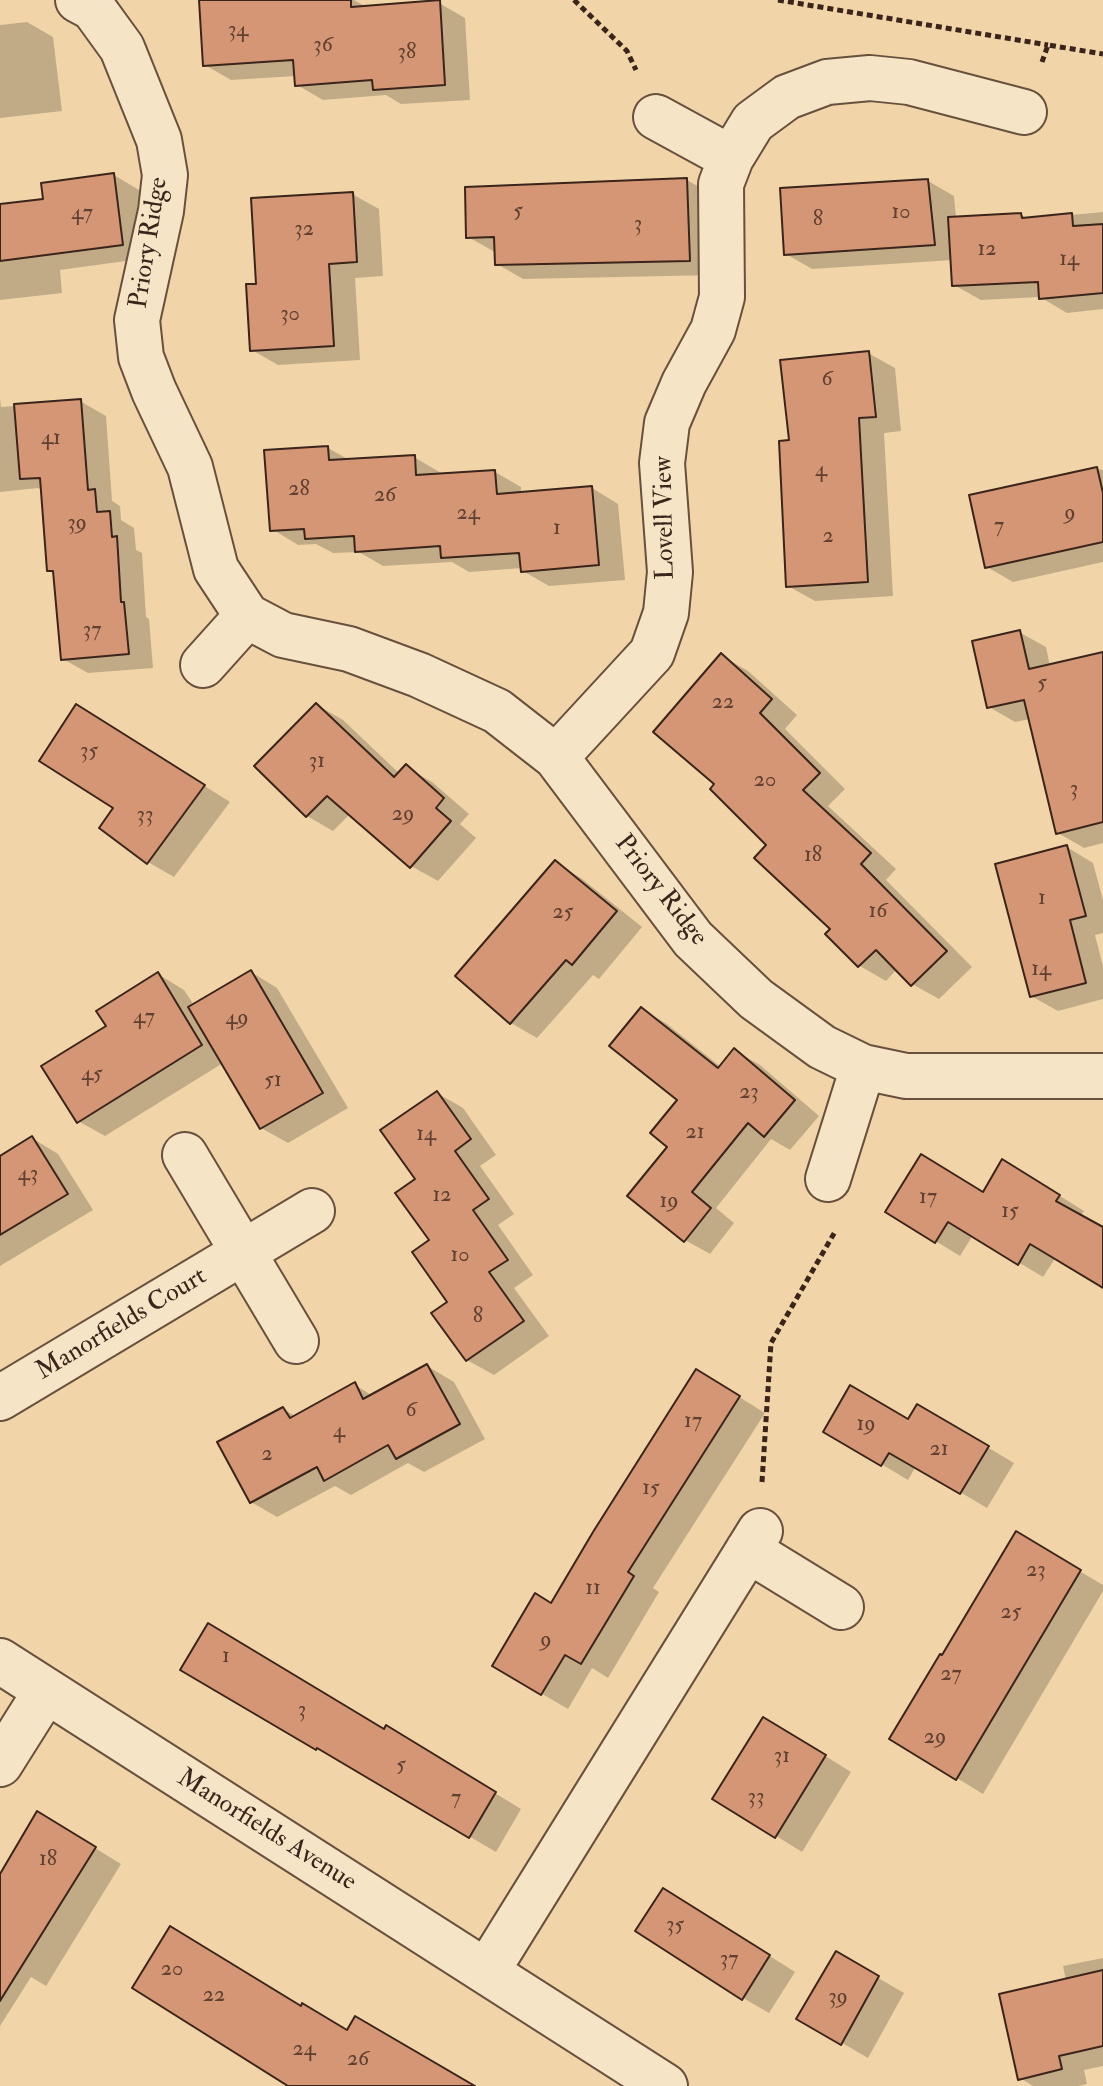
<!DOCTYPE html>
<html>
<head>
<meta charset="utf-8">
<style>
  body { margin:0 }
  canvas { display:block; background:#f1d5a8 }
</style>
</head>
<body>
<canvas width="1103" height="2086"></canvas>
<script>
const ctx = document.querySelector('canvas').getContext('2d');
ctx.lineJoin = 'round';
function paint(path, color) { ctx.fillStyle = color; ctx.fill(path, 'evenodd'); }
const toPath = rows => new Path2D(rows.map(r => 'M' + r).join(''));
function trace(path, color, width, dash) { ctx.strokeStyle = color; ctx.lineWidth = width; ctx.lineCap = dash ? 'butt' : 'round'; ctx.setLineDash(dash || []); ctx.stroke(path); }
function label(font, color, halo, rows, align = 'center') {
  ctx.font = font + ' "IM FELL Double Pica",serif'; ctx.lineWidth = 6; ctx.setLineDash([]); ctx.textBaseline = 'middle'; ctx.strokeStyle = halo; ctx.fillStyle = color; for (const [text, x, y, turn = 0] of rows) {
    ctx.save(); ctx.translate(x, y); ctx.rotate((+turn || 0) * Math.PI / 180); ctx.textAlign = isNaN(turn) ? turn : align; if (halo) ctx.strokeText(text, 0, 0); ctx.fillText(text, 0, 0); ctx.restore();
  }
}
paint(toPath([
  [201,0,354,0,368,8,439,3,465,18,470,100,401,104,386,95,323,100,297,85,296,76,231,80,205,65],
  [27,22,53,37,62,111,0,118,0,25],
  [114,175,139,190,148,258,60,270,62,293,0,300,0,206,46,201],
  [687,180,713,195,715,275,523,279,497,264,495,252,468,237],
  [928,181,954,196,956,218,1021,215,1028,219,1103,212,1103,309,1067,313,1040,297,981,300,954,285,953,260,812,269,786,254],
  [352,194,379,209,383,276,355,278,360,360,278,365,252,350,258,286],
  [868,353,895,368,901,431,884,433,893,596,815,601,788,586,791,442],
  [0,398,1,407,80,401,106,416,112,501,120,506,121,520,134,528,136,550,142,553,146,617,149,619,153,668,88,673,63,659,55,574,48,570,43,490,38,488,0,492],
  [328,448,351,461,414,457,441,473,441,475,495,472,521,487,521,494,592,488,618,504,625,580,549,586,523,571,523,568,469,572,452,562,383,566,359,552,333,553,316,544,298,545,272,529],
  [1097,469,1103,470,1103,562,1013,582,987,567],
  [1019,632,1046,647,1050,666,1103,655,1103,843,1084,848,1058,833,1030,719,1015,722,989,707],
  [722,656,748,671,797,715,785,729,845,789,828,806,896,869,886,880,972,967,939,999,912,984,897,969,886,981,860,966,827,934,833,929,769,845,717,784],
  [317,705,343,720,400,774,406,767,432,782,469,814,460,824,476,838,438,881,411,866,350,814,333,831,307,816],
  [102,721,230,802,174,877,148,862,116,808],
  [1067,847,1093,863,1103,900,1103,933,1095,935,1103,966,1103,999,1058,1011,1031,996],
  [555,863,581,878,642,927,599,979,593,975,537,1038,511,1023],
  [251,972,277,988,348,1108,288,1143,261,1128,223,1063,105,1136,78,1121,108,1027,158,974,184,990,194,1005],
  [642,1009,667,1024,721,1067,735,1051,760,1065,819,1116,790,1150,771,1139,716,1208,734,1223,710,1254,685,1240,670,1147,680,1100],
  [437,1093,463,1108,496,1155,480,1166,514,1214,498,1225,533,1275,514,1288,549,1336,494,1375,467,1360,431,1241,418,1179],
  [32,1138,58,1154,93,1210,0,1266,0,1158],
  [1028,1176,1084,1211,1080,1217,1103,1230,1103,1244,1056,1257,1043,1277,973,1235,960,1256,888,1212,984,1193],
  [427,1366,454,1382,485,1439,424,1472,408,1463,351,1495,335,1486,277,1517,251,1502,283,1409,297,1417,355,1385,373,1396],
  [723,1387,765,1413,653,1588,659,1592,608,1678,592,1668,568,1709,494,1666,552,1605],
  [918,1406,1014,1463,987,1508,916,1466,908,1480,826,1431,908,1422],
  [1017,1534,1103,1585,1103,1591,983,1794,891,1738],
  [183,1669,385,1731,413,1743,521,1809,496,1852],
  [790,1734,851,1772,802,1852,715,1798],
  [64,1829,121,1864,46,1986,31,1977,0,2026,0,1876],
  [689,1905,795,1972,769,2013,743,1998],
  [837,1954,904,1993,868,2058,799,2018],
  [1103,1958,1103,2066,1084,2070,1087,2084,1078,2086,1033,2086,1020,2078,1066,1981,1063,1966]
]), '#0003');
const building = toPath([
  [199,0,351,0,351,7,440,0,445,85,373,90,372,80,295,86,293,60,203,66,199,0],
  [114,173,123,245,0,261,0,204,43,199,41,183,114,173],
  [687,178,690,261,495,265,494,237,466,238,465,187,687,178],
  [928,179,935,245,784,255,780,188,928,179],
  [353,192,357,262,329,264,334,346,250,351,246,284,256,284,251,198,353,192],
  [1021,213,1022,218,1072,213,1073,226,1103,224,1103,293,1039,299,1038,282,952,286,948,217,1021,213],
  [869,351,876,417,859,418,868,582,786,587,779,441,789,440,780,360,869,351],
  [81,399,88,490,95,489,97,512,110,511,112,537,117,536,121,602,124,602,129,654,61,660,53,571,47,571,40,478,20,479,14,404,81,399],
  [328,446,329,460,415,455,416,475,495,470,497,494,592,486,599,565,521,572,519,553,441,558,440,546,355,552,354,536,305,539,304,529,270,531,264,450,328,446],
  [1097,467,1103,493,1103,542,985,568,969,495,1097,467],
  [1020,630,1029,669,1103,652,1103,822,1056,834,1024,700,987,708,972,641,1020,630],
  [721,653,772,699,760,713,820,773,803,790,871,853,861,864,947,951,911,986,876,950,858,967,825,934,830,929,754,858,766,845,710,789,714,784,653,732,721,653],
  [316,703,394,777,406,764,444,798,436,808,451,821,410,868,327,796,306,817,254,766,316,703],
  [76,704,205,785,147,864,99,828,113,808,39,761,76,704],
  [1067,845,1086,916,1070,920,1086,983,1030,997,995,864,1067,845],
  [555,860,617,911,572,965,566,960,510,1024,455,976,555,860],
  [251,970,323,1093,260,1129,188,1007,251,970],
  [158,972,202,1045,77,1123,41,1066,106,1026,96,1011,158,972],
  [641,1007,718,1068,734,1048,795,1100,764,1137,748,1123,692,1192,711,1208,684,1242,627,1196,667,1147,650,1133,677,1100,609,1046,641,1007],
  [437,1091,471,1139,455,1151,489,1199,473,1210,508,1260,489,1272,524,1321,466,1361,431,1313,447,1302,412,1252,429,1240,395,1193,415,1179,380,1130,437,1091],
  [32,1136,68,1194,0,1235,0,1156,32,1136],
  [921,1154,983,1192,1002,1159,1060,1195,1056,1201,1103,1227,1103,1288,1030,1244,1018,1265,948,1222,935,1243,885,1212,921,1154],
  [427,1364,460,1424,396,1459,388,1445,324,1481,317,1467,250,1503,217,1442,283,1407,290,1418,355,1382,363,1399,427,1364],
  [696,1369,740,1396,628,1572,634,1576,581,1664,565,1655,541,1695,492,1666,535,1593,551,1603,593,1532,696,1369],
  [850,1385,908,1419,917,1404,989,1446,960,1494,889,1453,881,1466,823,1432,850,1385],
  [1016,1531,1081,1570,956,1780,889,1739,940,1654,942,1655,1016,1531],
  [208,1623,384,1729,386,1725,496,1792,469,1838,317,1748,316,1750,180,1670,208,1623],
  [763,1717,826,1755,775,1838,712,1799,763,1717],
  [37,1811,96,1847,0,2001,0,1874,37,1811],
  [663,1888,770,1955,742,2000,635,1931,663,1888],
  [170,1926,301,2006,302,2003,347,2030,355,2016,475,2086,288,2086,132,1988,170,1926],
  [836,1951,879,1976,841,2045,796,2019,836,1951],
  [1103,1970,1103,2046,1059,2056,1062,2069,1018,2080,999,1994,1103,1970]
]);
paint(building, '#d49674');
trace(building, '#3a241b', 2);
const minor = toPath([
  [78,0,93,8,122,48,159,140,165,175,161,211,137,320,141,357,154,391,190,467,216,569,247,616,283,635,349,649,419,675,497,711,556,757,693,939,756,999,822,1047,863,1067,906,1076,1103,1076],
  [656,117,731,158],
  [203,665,247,616],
  [556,757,652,653,666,613,670,572,662,463,667,423,684,383,713,330,722,297,721,184,731,158,753,122,787,97,827,82,870,78,909,82,1024,112],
  [185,1155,296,1341],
  [828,1179,863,1067],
  [0,1398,312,1211],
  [748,1550,841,1607],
  [0,1661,665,2086],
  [0,1764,46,1691],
  [487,1971,760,1531]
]);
trace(minor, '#68503e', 48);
trace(toPath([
  [574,0,627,51,636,70],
  [778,0,1048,45],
  [1042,62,1048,45,1103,54],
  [762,1482,771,1343,836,1230]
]), '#3a241b', 5, [6, 4]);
trace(minor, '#f6e4c6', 44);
label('22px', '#604031', null, [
  ["34",238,31],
  ["36",323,46],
  ["38",407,53],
  ["5",518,212],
  ["10",901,213],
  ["47",82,214],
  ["8",818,220],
  ["3",638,225],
  ["32",304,230],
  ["12",987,250],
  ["14",1069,260],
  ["30",290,315],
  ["6",827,380],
  ["41",51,439],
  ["4",821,471],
  ["28",299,490],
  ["26",385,496],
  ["24",468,514],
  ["9",1070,514],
  ["39",77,524],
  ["7",999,527],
  ["1",557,529],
  ["2",828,537],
  ["37",92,631],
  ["5",1042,684],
  ["22",723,703],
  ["35",89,752],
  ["31",317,762],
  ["20",765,781],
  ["3",1074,790],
  ["29",403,815],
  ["33",145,816],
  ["18",813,856],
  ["1",1042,899],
  ["16",878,912],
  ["25",563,913],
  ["14",1041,970],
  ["47",144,1018],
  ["49",237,1019],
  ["45",92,1075],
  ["51",273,1081],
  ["23",749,1093],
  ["21",695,1133],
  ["14",426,1135],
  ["43",28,1175],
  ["12",442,1196],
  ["17",928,1198],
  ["19",669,1202],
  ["15",1010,1212],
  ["10",460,1256],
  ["8",478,1317],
  ["6",411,1411],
  ["17",693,1422],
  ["19",866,1425],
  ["4",339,1432],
  ["21",939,1450],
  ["2",267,1455],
  ["15",651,1489],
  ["23",1036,1571],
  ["11",593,1589],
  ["25",1011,1613],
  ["9",546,1641],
  ["1",226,1657],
  ["27",951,1675],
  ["3",302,1711],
  ["29",935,1738],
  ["31",782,1757],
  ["5",401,1766],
  ["33",756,1798],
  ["7",456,1799],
  ["18",48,1860],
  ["35",675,1926],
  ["37",729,1960],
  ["20",172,1970],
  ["22",214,1996],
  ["39",838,1998],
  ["24",304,2050],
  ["26",358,2060]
]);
label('26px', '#3a241b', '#f6e4c6', [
  ["Priory Ridge",150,243,-81],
  ["Lovell View",666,518,-91],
  ["Priory Ridge",660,891,52],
  ["Manorfields Court",122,1325,-31],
  ["Manorfields Avenue",266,1831,32]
]);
</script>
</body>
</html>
